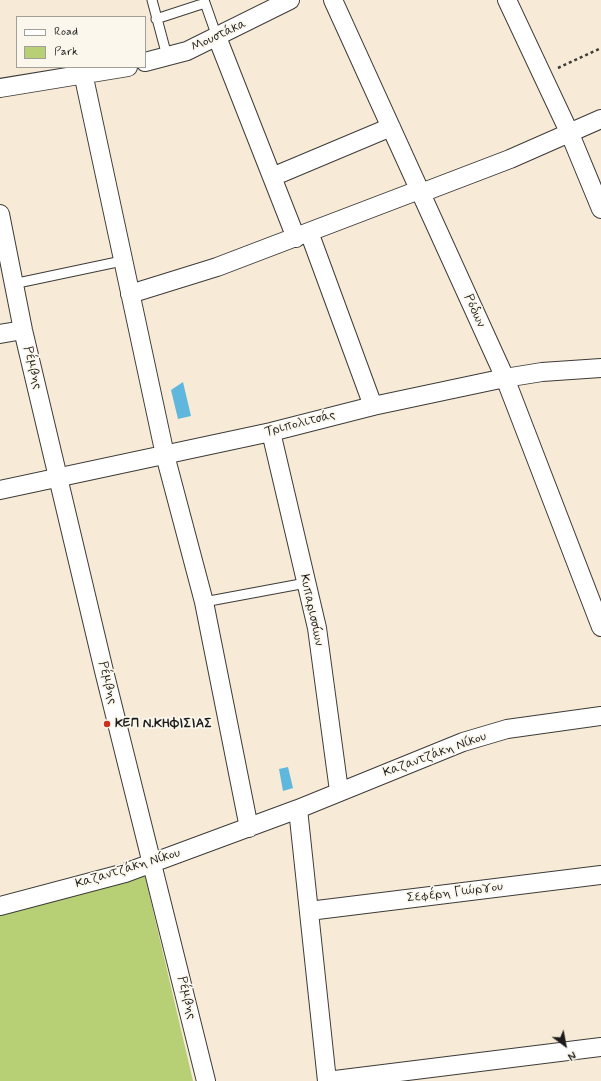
<!DOCTYPE html>
<html>
<head>
<meta charset="utf-8">
<style>
  body { margin:0 }
  #map { position:relative; width:601px; height:1081px; overflow:hidden; background:#f7ebd7; font-family:Mynerve,sans-serif }
  canvas { display:block }
  .legend { position:absolute; left:16px; top:16px; width:130px; height:52px; box-sizing:border-box; background:#fbf7ec; border:1px solid #a29f99; margin:0; padding:5px 7px; list-style:none; font-size:12px; color:#1c1c1c }
  .legend li { display:flex; align-items:center; gap:8px; height:20px }
  .legend b { width:20px; border:1px solid #a29f99 }
  .north { position:absolute; left:545px; top:1025px; width:40px; height:40px; -webkit-text-stroke:3px #fbf7ec; paint-order:stroke; rotate:148deg; font-size:11px; font-weight:700; line-height:16px; text-align:center; color:#1c1c1c }
  .north::after { content:''; display:block; margin:auto; width:14px; height:18px; background:#1c1c1c; clip-path:polygon(50% 0,100% 100%,50% 72%,0 100%) }
</style>
</head>
<body>
<div id="map">
<canvas width="601" height="1081"></canvas>
<ul class="legend">
<li><b style="height:5px;background:#fff"></b>Road</li>
<li><b style="height:11px;background:#b7d075"></b>Park</li>
</ul>
<div class="north">N</div>
</div>
<script>
const ctx = document.querySelector('canvas').getContext('2d');
ctx.lineJoin = 'round';
function paint(path, color) { ctx.fillStyle = color; ctx.fill(path, 'evenodd'); }
const toPath = rows => new Path2D(rows.map(r => 'M' + r).join(''));
function trace(path, color, width, dash) { ctx.strokeStyle = color; ctx.lineWidth = width; ctx.lineCap = dash ? 'butt' : 'round'; ctx.setLineDash(dash || []); ctx.stroke(path); }
function label(font, color, halo, rows, align = 'center') {
  ctx.font = font + ' Mynerve,sans-serif'; ctx.lineWidth = 3.5; ctx.setLineDash([]); ctx.textBaseline = 'middle'; ctx.strokeStyle = halo; ctx.fillStyle = color; for (const [text, x, y, turn = 0] of rows) {
    ctx.save(); ctx.translate(x, y); ctx.rotate((+turn || 0) * Math.PI / 180); ctx.textAlign = isNaN(turn) ? turn : align; if (halo) ctx.strokeText(text, 0, 0); ctx.fillText(text, 0, 0); ctx.restore();
  }
}
paint(toPath([
  [145,876,193,1081,0,1081,0,914]
]), '#b7d075');
paint(toPath([
  [183,382,191,416,178,419,171,390],
  [288,767,293,788,283,791,279,769]
]), '#5fb7dd');
const lane = toPath([
  [152,0,167,56],
  [204,0,217,37],
  [156,19,205,3],
  [13,284,122,261],
  [204,602,306,583]
]);
const street = toPath([
  [333,0,505,378,601,627],
  [507,0,570,134,601,209],
  [217,37,296,238],
  [145,62,187,51,290,0],
  [83,73,165,455,204,602,249,828],
  [0,88,128,67],
  [272,177,391,127],
  [421,193,510,159,601,119],
  [0,214,23,330,104,671,206,1081],
  [309,232,373,406],
  [130,294,217,267,419,190],
  [0,334,23,330],
  [271,432,317,628,339,791],
  [0,490,271,432,373,406,505,378,542,372,601,368],
  [0,906,125,873,298,809],
  [309,911,601,875],
  [327,1081,298,809,463,742,507,729,601,716],
  [327,1081,601,1047]
]);
trace(lane, '#3d3b38', 11);
trace(street, '#3d3b38', 20);
trace(toPath([
  [558,68,601,48]
]), '#3d3b38', 2.5, [3, 3]);
trace(lane, '#fff', 9);
trace(street, '#fff', 18);
for (const [x, y, r, color] of [
  [107,724,4,"#c8321e"]
]) { const dot = new Path2D(); dot.arc(x, y, r, 0, 2 * Math.PI); ctx.fillStyle = color; ctx.fill(dot); trace(dot, '#fbf7ec', 1.5); }
label('13px', '#1c1c1c', '#fbf7ec', [
  ["Μουστάκα",219,36,-25],
  ["Ρόδων",474,311,66],
  ["Ρέμβης",32,368,76],
  ["Τριπολιτσάς",300,424,-14],
  ["Κυπαρισσίων",311,610,78],
  ["Ρέμβης",107,683,76],
  ["Καζαντζάκη Νίκου",435,755,-20],
  ["Καζαντζάκη Νίκου",128,869,-17],
  ["Σεφέρη Γιώργου",455,893,-7],
  ["Ρέμβης",186,998,76]
]);
label('bold 13px', '#1c1c1c', '#fbf7ec', [
  ["ΚΕΠ Ν.ΚΗΦΙΣΙΑΣ",115,724]
], 'left');
</script>
</body>
</html>
